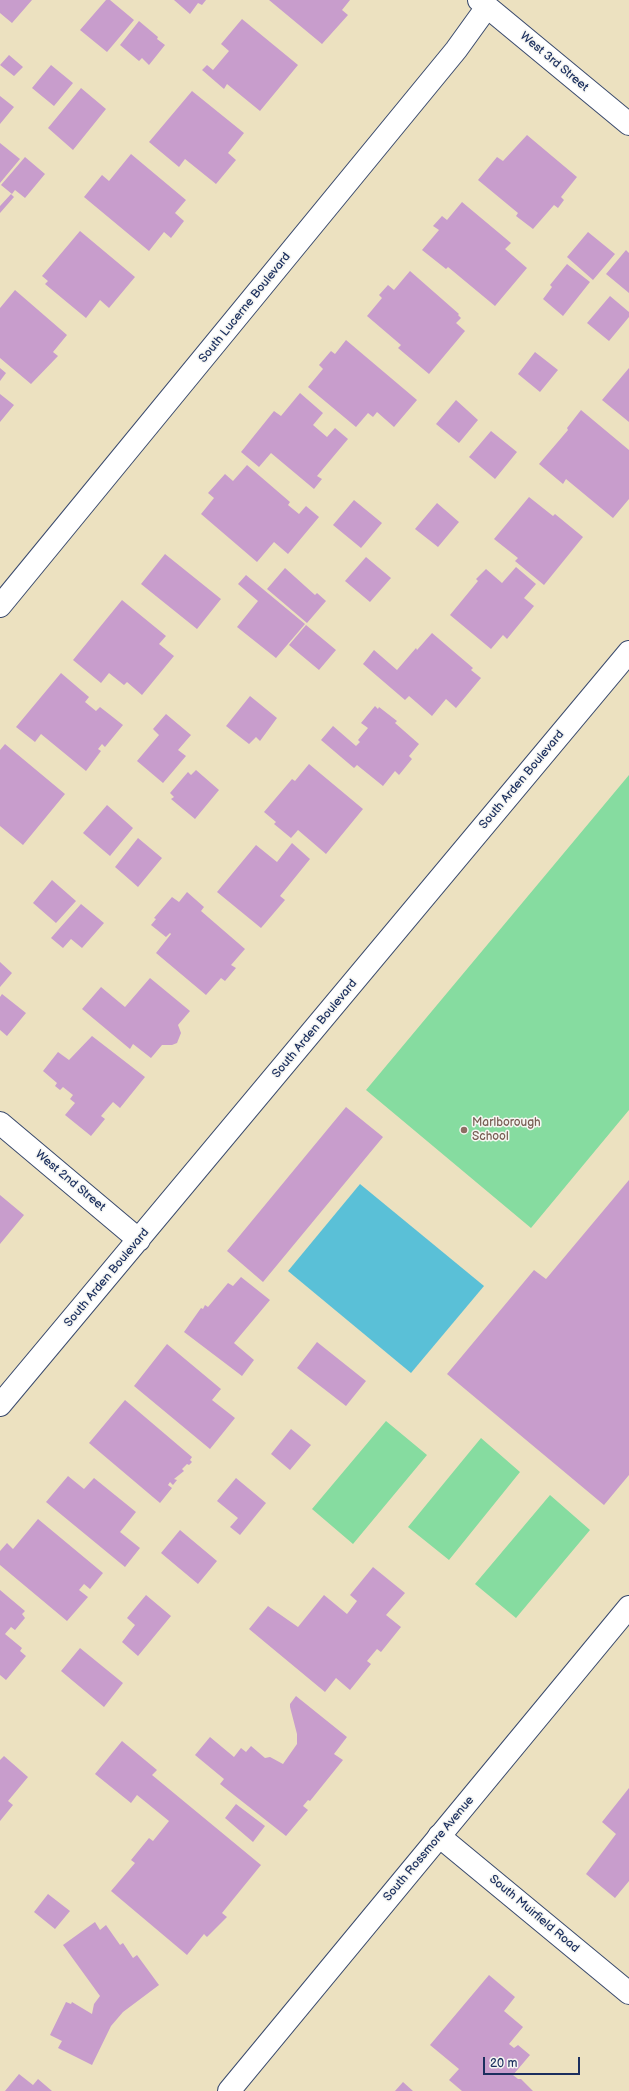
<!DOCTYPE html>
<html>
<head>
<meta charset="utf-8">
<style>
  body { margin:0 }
  #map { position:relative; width:629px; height:2091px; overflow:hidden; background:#ece1c0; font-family:"Balsamiq Sans",sans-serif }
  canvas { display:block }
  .scale { position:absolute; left:483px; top:2057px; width:97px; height:18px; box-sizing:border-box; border:2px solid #1b2f5e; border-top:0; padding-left:5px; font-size:12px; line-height:14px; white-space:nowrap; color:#1b2f5e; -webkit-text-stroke:3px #f6f6f2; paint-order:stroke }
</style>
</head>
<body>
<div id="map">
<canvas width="629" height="2091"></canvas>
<div class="scale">20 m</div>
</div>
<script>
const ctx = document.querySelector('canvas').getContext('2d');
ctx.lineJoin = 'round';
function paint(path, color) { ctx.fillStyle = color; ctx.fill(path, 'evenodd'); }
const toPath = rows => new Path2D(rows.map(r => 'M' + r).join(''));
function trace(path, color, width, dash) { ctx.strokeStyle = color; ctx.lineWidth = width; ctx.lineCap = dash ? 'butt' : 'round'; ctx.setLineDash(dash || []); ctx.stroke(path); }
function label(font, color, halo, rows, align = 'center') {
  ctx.font = font + ' "Balsamiq Sans",sans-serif'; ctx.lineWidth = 3; ctx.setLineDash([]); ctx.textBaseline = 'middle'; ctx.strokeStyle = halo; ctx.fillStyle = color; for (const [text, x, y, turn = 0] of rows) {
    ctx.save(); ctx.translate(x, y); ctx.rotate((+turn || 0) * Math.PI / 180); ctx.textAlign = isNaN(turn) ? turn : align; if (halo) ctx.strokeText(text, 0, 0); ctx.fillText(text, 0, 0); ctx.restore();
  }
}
paint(toPath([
  [629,775,629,1110,531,1228,366,1090],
  [386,1421,427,1455,353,1544,312,1509],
  [481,1438,520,1472,449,1560,408,1527],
  [550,1495,590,1530,516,1618,475,1584]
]), '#86dca0');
paint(toPath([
  [360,1184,484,1286,411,1373,288,1271]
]), '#5ac0d7');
paint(toPath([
  [0,0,32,0,12,23,0,13],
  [106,0,110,0,134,20,107,52,80,30],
  [174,0,206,0,202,5,198,3,190,14],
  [269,0,350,0,342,10,348,15,322,44],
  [242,19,298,65,260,111,227,84,224,89,202,70,207,65,213,70,229,51,221,44],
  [139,21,158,37,157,39,165,45,149,65,142,58,139,61,120,45],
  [9,55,23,67,14,76,0,65],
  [51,65,73,83,54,106,32,88],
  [81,88,106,109,73,150,48,128],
  [192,91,244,133,228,153,236,160,216,184,185,159,179,167,149,142],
  [0,96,14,107,0,124],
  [527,135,577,177,561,197,564,200,558,208,554,205,533,229,516,216,518,213,478,180,497,157,503,161],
  [0,143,20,159,0,183],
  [131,154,186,200,175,213,184,221,171,238,164,232,149,251,84,197,102,175,109,181],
  [25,157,45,174,25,198,15,190,12,194,1,185],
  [11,194,14,197,0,213,0,206],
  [462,202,511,243,505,249,527,268,495,306,448,267,446,269,422,250,439,230,433,226,442,216,447,220],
  [80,231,135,277,109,308,100,300,86,318,45,284,48,281,42,276],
  [588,232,615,254,593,280,567,257],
  [626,250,629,253,629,293,606,274],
  [567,264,590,282,563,316,543,299,552,287,550,285],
  [410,271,459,314,458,315,461,318,456,323,465,331,429,374,398,348,401,345,367,316,382,298,379,295,388,285,394,290],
  [15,290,67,335,53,352,58,356,31,384,0,358,0,308],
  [610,296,629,312,629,317,609,341,587,323],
  [346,340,417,400,394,427,377,412,373,417,368,413,356,427,308,387,323,369,319,365,331,351,335,354],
  [535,352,558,370,540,392,518,374],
  [0,368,6,373,0,381],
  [629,368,629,422,602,400],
  [300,393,323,413,313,425,327,437,335,428,348,439,317,476,322,479,314,489,271,453,259,467,241,452,274,411,281,416],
  [0,394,14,405,0,422],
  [456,400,478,420,459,443,436,424],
  [581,410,629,450,629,499,613,518,566,479,563,484,539,464,568,430,567,428],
  [491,431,517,452,495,479,469,457],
  [247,465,290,502,288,505,299,514,306,506,319,517,288,554,274,542,257,562,201,514,214,498,208,493,225,474,233,481],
  [529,497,553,516,555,514,583,537,544,585,515,561,518,558,494,539],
  [354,500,382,523,361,548,333,525],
  [437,503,459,522,438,547,415,529],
  [165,554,221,599,197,629,141,584],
  [366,557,391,578,370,602,345,581],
  [516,567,536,584,524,598,534,606,507,639,503,635,491,649,450,615,478,581,476,579,486,569,502,583],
  [285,568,315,595,317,593,326,601,307,623,267,589],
  [246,575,305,624,276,658,237,627,258,601,238,584],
  [122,600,166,636,159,644,174,656,142,695,127,682,124,685,109,673,101,683,73,660],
  [306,625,336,650,319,670,289,645],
  [432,633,473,668,471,670,481,678,456,708,446,699,432,716,409,696,405,700,363,664,374,650,397,670,416,648,417,650],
  [61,673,89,697,85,702,96,711,100,707,123,725,105,747,102,744,98,749,101,751,86,771,41,734,35,742,16,727],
  [250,696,277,718,260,741,256,737,249,744,226,726],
  [375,706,378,709,379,707,397,721,395,723,419,744,409,756,412,759,399,775,395,771,383,786,357,765,354,768,321,740,333,726,356,746,360,742,358,740,368,728,361,723],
  [166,714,191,735,178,750,186,756,163,783,137,761,159,735,153,729],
  [5,744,65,794,23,845,0,826,0,750],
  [309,764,363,809,326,854,298,830,291,838,274,824,276,822,264,812,292,779,295,781],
  [196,770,219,790,195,819,171,799,174,797,170,793,188,772,191,775],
  [107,805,133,828,110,856,83,833],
  [138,838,162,858,138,887,115,867],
  [292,843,310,859,280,896,285,900,261,928,217,892,256,845,277,862],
  [52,880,76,901,56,923,33,903],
  [187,892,204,907,201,911,245,949,231,965,236,968,225,981,221,978,206,995,156,953,171,934,170,933,166,937,151,925,156,919,154,918,172,897,179,902],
  [81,904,104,923,82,948,71,939,63,948,51,938],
  [0,962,12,973,0,987],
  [150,978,190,1011,178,1025,181,1033,177,1043,172,1045,162,1045,151,1058,133,1044,130,1049,82,1009,101,987,125,1007],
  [2,994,26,1013,7,1036,0,1030,0,997],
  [92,1036,145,1077,120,1108,113,1102,101,1116,105,1119,91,1136,65,1115,75,1103,70,1099,73,1095,63,1087,60,1090,55,1086,57,1083,43,1071,58,1052,69,1060],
  [346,1107,383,1137,263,1282,227,1251],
  [629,1180,629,1475,604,1505,447,1374,534,1270,546,1279],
  [0,1195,24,1215,0,1244],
  [241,1277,270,1300,234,1343,254,1360,242,1376,184,1332,201,1308,203,1309,205,1305,208,1307,228,1283,233,1286],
  [317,1342,366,1381,346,1406,297,1368],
  [167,1344,221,1389,212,1400,235,1418,210,1449,134,1386],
  [125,1400,192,1457,190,1460,192,1462,189,1465,187,1464,182,1469,184,1471,174,1479,177,1480,173,1485,170,1482,168,1485,172,1488,160,1503,89,1443],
  [291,1429,311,1445,290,1470,271,1454],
  [68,1476,84,1489,94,1478,136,1512,120,1532,140,1548,125,1567,46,1502],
  [236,1478,266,1503,240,1535,230,1527,238,1518,217,1501],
  [38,1519,103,1573,90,1589,84,1584,79,1590,88,1597,67,1621,0,1565,0,1551,7,1543,13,1549],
  [180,1530,217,1561,198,1584,161,1553],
  [373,1567,405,1593,386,1615,401,1627,381,1652,377,1649,367,1661,371,1664,350,1690,336,1678,325,1692,249,1629,268,1606,298,1627,324,1595,347,1614,357,1601,350,1595],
  [0,1590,25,1611,22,1614,25,1618,15,1630,11,1627,5,1634,22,1648,20,1651,26,1656,6,1680,0,1675],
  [146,1595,171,1616,138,1656,122,1642,135,1625,127,1618],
  [80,1648,123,1683,104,1707,61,1671],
  [296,1696,347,1737,334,1754,343,1760,310,1801,308,1800,303,1806,308,1810,286,1836,220,1784,224,1779,195,1755,210,1737,234,1757,241,1748,246,1752,251,1746,265,1758,270,1757,283,1764,297,1744,297,1734,290,1707,290,1704],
  [122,1741,157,1770,152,1775,261,1865,222,1913,227,1917,207,1937,204,1934,187,1955,111,1891,135,1863,131,1860,149,1838,153,1841,169,1821,137,1795,131,1803,95,1774],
  [4,1756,28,1777,8,1801,13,1805,0,1821,0,1760],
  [629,1788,629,1881,615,1898,586,1874,616,1834,602,1822],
  [236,1804,265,1826,253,1842,225,1818],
  [48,1894,70,1911,55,1929,34,1912],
  [95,1922,100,1930,106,1925,120,1945,123,1943,133,1958,137,1955,159,1985,123,2012,111,2026,92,2065,58,2048,62,2041,50,2035,66,2002,71,2004,72,2002,92,2014,94,2004,100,1996,63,1945],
  [489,1975,515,1997,504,2011,523,2027,509,2044,514,2048,518,2045,530,2055,513,2075,518,2079,521,2079,533,2091,462,2091,449,2080,459,2069,430,2045],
  [19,2074,33,2085,38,2079,52,2091,5,2091],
  [403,2082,413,2091,395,2091]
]), '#c89dcc');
const minor = toPath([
  [0,606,456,50,487,7],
  [0,1123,139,1240],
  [0,1405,629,652],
  [439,1836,629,1993]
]);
const major = toPath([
  [479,0,629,124],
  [229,2091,629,1607]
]);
trace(minor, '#3a4a6d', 24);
trace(major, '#3a4a6d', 24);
trace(minor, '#fff', 22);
trace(major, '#fff', 22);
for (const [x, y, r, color] of [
  [464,1130,4,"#8d6e63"]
]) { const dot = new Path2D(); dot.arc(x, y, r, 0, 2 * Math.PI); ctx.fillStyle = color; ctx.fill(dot); trace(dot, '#f6f6f2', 1.5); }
label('12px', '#1b2f5e', '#f6f6f2', [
  ["West 3rd Street",554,62,40],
  ["South Lucerne Boulevard",245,308,-51],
  ["South Arden Boulevard",522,780,-50],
  ["South Arden Boulevard",315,1029,-50],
  ["West 2nd Street",70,1181,40],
  ["South Arden Boulevard",107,1278,-50],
  ["South Rossmore Avenue",429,1849,-50],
  ["South Muirfield Road",534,1914,40]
]);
label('12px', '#785e54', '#f6f6f2', [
  ["Marlborough",472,1123],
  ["School",472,1137]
], 'left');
</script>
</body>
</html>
